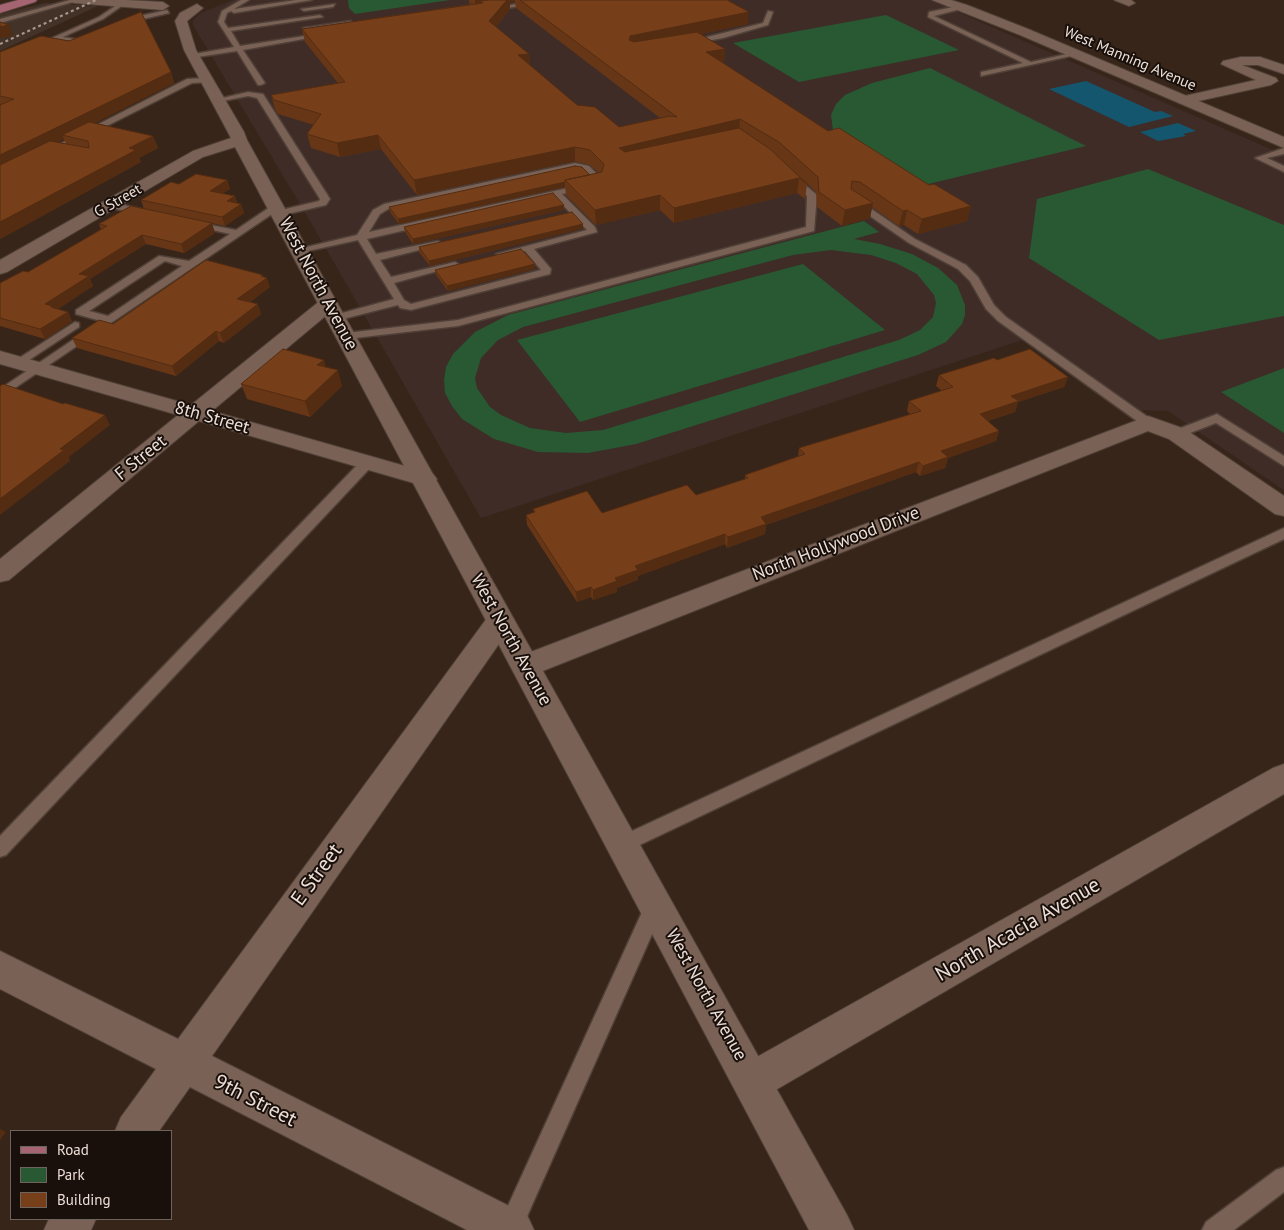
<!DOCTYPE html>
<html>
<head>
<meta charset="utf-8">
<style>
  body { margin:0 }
  #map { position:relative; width:1284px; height:1230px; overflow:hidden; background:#38251a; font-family:"PT Sans",sans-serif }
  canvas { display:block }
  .legend { position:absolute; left:10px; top:1130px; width:162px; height:90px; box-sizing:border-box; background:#19100b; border:1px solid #6e635d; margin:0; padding:6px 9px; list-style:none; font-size:15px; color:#eddfd8 }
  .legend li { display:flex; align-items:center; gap:10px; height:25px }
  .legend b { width:25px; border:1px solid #6e635d }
</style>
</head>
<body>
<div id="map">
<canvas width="1284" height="1230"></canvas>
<ul class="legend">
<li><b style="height:6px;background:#a56471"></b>Road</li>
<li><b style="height:14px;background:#285933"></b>Park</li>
<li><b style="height:14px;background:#773f19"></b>Building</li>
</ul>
</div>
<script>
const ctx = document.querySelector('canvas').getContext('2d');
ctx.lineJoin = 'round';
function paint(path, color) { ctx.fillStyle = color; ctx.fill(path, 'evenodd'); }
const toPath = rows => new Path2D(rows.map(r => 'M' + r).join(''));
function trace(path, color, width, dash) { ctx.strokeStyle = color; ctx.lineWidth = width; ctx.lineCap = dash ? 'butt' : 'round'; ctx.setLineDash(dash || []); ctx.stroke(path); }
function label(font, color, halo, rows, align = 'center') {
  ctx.font = font + ' "PT Sans",sans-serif'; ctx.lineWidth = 4; ctx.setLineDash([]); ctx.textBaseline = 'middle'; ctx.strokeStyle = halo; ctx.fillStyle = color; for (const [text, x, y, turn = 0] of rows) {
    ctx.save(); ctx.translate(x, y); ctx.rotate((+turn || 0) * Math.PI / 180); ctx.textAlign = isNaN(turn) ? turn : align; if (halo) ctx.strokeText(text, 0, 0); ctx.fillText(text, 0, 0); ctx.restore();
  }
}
paint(toPath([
  [45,3,98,6,0,51,0,14]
]), '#423227');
paint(toPath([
  [233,0,930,0,1284,155,1284,490,1168,411,1142,410,1127,416,1022,340,481,518,306,214,193,25,193,20,201,13]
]), '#3f2c27');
paint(toPath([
  [348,0,450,0,355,14,349,8],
  [886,15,959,50,799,82,733,43],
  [930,68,1086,146,924,185,834,138,831,115,836,104,845,95,872,83],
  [1148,169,1284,225,1284,316,1159,340,1029,258,1037,199],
  [864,221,879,232,854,239,880,244,912,254,938,268,957,285,965,305,965,315,962,324,946,342,918,355,636,444,588,453,538,452,494,439,462,419,452,406,445,393,444,380,446,367,453,354,475,332,508,315],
  [831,250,871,255,896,263,917,274,934,295,936,303,933,317,920,330,899,340,603,430,566,433,530,428,501,415,490,407,477,388,475,378,481,358,498,340,523,327,793,255],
  [803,264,885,330,580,422,517,340],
  [1284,368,1284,433,1221,392]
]), '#285933');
paint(toPath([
  [1086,81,1155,112,1161,111,1173,116,1129,127,1049,89],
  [1178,123,1196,131,1183,134,1186,136,1158,141,1140,132]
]), '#15566f');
const service = toPath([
  [70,0,80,0,0,23,0,19,70,0],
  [241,0,249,0,234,9,296,0,312,0,234,13,231,11,227,13,224,22,228,28,320,15,323,17,231,31,240,46,323,33,326,35,243,50,265,83,261,85,258,85,237,51,191,58,194,54,234,47,218,22,222,11,241,0],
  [537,0,552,0,492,11,489,9,537,0],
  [121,2,126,3,103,19,63,37,92,42,92,44,52,38,99,17,121,2],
  [335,4,333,7,304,11,301,9,335,4],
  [963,5,965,8,934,16,1031,62,1076,52,1080,54,981,76,981,72,1023,63,928,17,929,12,963,5],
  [167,10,169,13,139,20,126,26,123,24,135,17,167,10],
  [768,11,773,12,768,25,723,38,690,44,687,42,763,23,768,11],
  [351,21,349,24,306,30,303,28,351,21],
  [207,78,211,80,210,82,192,83,49,155,42,153,187,79,207,78],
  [248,92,263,94,330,199,326,205,279,216,276,215,275,212,0,398,0,389,101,321,76,314,76,310,159,256,189,261,230,234,190,225,190,221,236,230,273,205,281,207,277,211,319,201,320,199,257,98,248,96,218,102,214,100,248,92],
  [165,261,182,266,108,316,89,311,165,261],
  [1284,148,1284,154,1267,158,1284,166,1284,172,1255,158,1284,148],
  [575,163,589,166,603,180,602,185,597,187,562,194,595,227,597,232,534,249,551,269,550,274,411,310,400,308,398,305,335,321,330,318,331,316,394,299,358,240,299,253,294,250,357,235,373,210,384,204,575,163],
  [575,169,583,170,595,182,369,232,380,214,390,208,575,169],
  [554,196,587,230,496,254,501,257,525,251,541,270,411,304,404,300,394,283,460,265,455,262,391,277,380,260,443,244,438,241,376,254,367,239,554,196],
  [792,174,817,195,814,231,458,326,346,339,340,336,346,333,458,320,806,227,807,196,789,179,789,175,792,174],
  [851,199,857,199,915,239,966,265,978,277,994,305,1006,317,1152,420,1154,423,1152,426,1144,426,998,321,986,309,970,281,958,269,909,243,851,203,851,199],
  [111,202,149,211,151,213,146,216,108,207,108,203,111,202],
  [75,322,79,323,79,327,23,364,15,364,13,362,75,322],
  [1217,414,1284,456,1284,466,1216,423,1177,438,1171,434,1173,431,1217,414],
  [366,460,372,464,371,467,6,855,0,857,0,836,361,461,366,460],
  [1284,528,1284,539,629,850,623,852,617,850,614,844,617,838,1284,528],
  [655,896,662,899,665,905,521,1230,497,1230,648,899,655,896],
  [1284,1167,1284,1192,1234,1230,1202,1230,1206,1222,1276,1170,1284,1167]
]);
const minor = toPath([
  [1114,0,1131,0,1135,3,1129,6,1114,0],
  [1241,57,1260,57,1284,65,1284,74,1258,65,1242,65,1276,78,1278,81,1271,85,1185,104,1180,103,1178,100,1180,97,1256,80,1221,64,1223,61,1241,57],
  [328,298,335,300,338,304,335,308,212,411,433,474,437,479,433,484,425,487,417,484,199,421,9,580,0,582,0,559,178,415,0,364,0,351,191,405,321,300,328,298],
  [1148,416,1185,429,1284,496,1284,516,1275,514,1169,439,1148,431,535,674,525,677,515,674,511,666,515,658,1148,416],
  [500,611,510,614,514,621,510,628,212,1056,527,1215,534,1230,467,1230,190,1087,159,1131,115,1131,121,1117,156,1069,0,989,0,951,178,1039,490,614,500,611],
  [1284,764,1284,794,767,1095,753,1101,739,1095,733,1081,739,1067,1273,768,1284,764],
  [49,1219,96,1219,91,1230,44,1230,49,1219]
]);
const tertiary = toPath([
  [68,0,126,0,163,2,169,6,163,10,74,3,68,0],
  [197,4,203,8,187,21,196,50,244,132,247,140,335,299,847,1215,854,1230,809,1230,235,147,203,157,7,272,0,274,0,260,193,151,231,138,184,50,175,21,180,13,197,4]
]);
const secondary = toPath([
  [932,0,951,0,967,5,1028,29,1284,137,1284,148,1020,35,932,0]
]);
const primary = toPath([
  [18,0,37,0,35,2,0,13,0,5,18,0]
]);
trace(service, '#504037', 3);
trace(minor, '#504037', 2);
trace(tertiary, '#504037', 2);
trace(secondary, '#504037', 2);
trace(primary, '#504037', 2);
paint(service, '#796255');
paint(minor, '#796255');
paint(tertiary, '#796255');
paint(secondary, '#796255');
paint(primary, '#a56471');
trace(toPath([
  [0,44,96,0]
]), '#a7978f', 2, [3, 3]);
paint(toPath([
  [469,0,727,0,748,24,701,34,725,49,724,61,722,62,828,131,929,185,971,206,967,221,918,234,904,225,899,226,872,207,870,218,842,226,817,207,816,192,795,172,807,184,805,199,797,193,674,223,660,210,596,225,566,195,565,187,399,224,390,212,389,207,599,173,590,165,575,161,417,195,381,149,340,157,311,148,307,134,314,125,278,114,275,109,271,95,338,83,305,42,302,29,471,4,469,3],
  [510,2,515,2,516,8,660,118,619,127,577,105,530,65,529,54,496,27,510,9],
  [0,52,171,72,174,83,95,123,153,136,158,148,139,158,141,162,0,239],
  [64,139,66,144,56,143],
  [227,180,230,189,222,193,235,196,237,203,241,204,244,213,225,226,179,216,215,233,184,253,146,244,90,279,93,286,58,309,68,312,72,321,45,339,0,326,0,283,28,272,101,230,99,224,144,209,141,200,179,184],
  [564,210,413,244,405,232,404,227],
  [583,224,583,228,577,230,430,266,419,252,419,247],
  [535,269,448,291,436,275,435,270],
  [264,277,270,287,250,302,261,314,224,343,219,341,176,376,77,348,72,338,113,324],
  [997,360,1068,377,1064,387,1018,402,1015,412,988,421,999,431,996,441,948,458,945,468,920,476,916,472,766,525,765,534,727,548,725,544,638,576,638,580,617,588,617,592,593,600,591,597,577,602,527,525,526,515,534,512,533,509,602,513,696,495,745,479,745,475,798,457,799,448,911,415,907,411,909,401,942,391,936,386,939,375],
  [326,367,342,386,310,417,247,399,241,384]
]), '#663616');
paint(toPath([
  [475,0,515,0,515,2,510,2,510,9,490,34,483,3,481,1,481,7,475,8],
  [749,12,748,24,630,49,630,36],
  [9,25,13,36,0,38,0,27],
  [725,49,724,61,706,65,706,52],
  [529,54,530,67,518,55],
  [171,72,174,83,69,136,62,135,64,139,0,171,0,155],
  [740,119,739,133,619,162,619,148],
  [378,135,381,149,340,157,337,143],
  [153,136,158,148,139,158,141,162,0,239,0,222,129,148],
  [575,147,575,161,417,195,414,180],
  [799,178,797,193,674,223,674,208],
  [227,180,230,189,213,199,210,191],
  [565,182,565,187,399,224,398,219],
  [660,195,660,210,596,225,595,210],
  [235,196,237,205,227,201],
  [873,203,870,218,842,226,845,210],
  [241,204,244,213,225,226,222,217],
  [564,205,564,210,413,244,413,239],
  [971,206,967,221,918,234,922,219],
  [907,210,904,225,899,226,903,211],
  [212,223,215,233,184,253,181,244],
  [583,224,583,228,577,230,430,266,429,261],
  [142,235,146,244,90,279,93,286,55,311,45,304,79,274],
  [535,264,535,269,448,291,447,286],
  [263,275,264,279,267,278,270,287,241,309,237,299],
  [258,304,261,314,224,343,220,333],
  [68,312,72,321,45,339,40,329],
  [216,331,219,341,176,376,172,366],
  [324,360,328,375,317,365],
  [338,370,342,386,310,417,305,401],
  [1068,377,1064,387,1018,402,1015,412,976,425,980,414,1011,396],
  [105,415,110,425,69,457,70,461,0,515,0,499,60,449],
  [999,431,996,441,948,458,945,468,920,476,923,466,941,451],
  [919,462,916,472,766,525,765,534,727,548,728,537,761,517],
  [725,534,725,544,638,576,638,580,617,588,617,592,593,600,593,590,635,566],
  [591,587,591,597,577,602,576,592],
  [0,1129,6,1132,0,1140]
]), '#532c12');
const building = toPath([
  [488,0,507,0,489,21,529,54,518,55,577,105,595,107,619,127,670,116,677,117,520,0,727,0,749,12,630,36,629,40,634,42,697,32,725,49,706,52,828,131,839,128,929,185,934,184,971,206,922,219,907,210,903,211,860,182,852,181,851,189,873,203,845,210,819,192,818,177,779,142,740,119,619,148,625,152,739,128,770,149,807,184,799,178,674,208,660,195,595,210,565,180,602,172,604,164,590,150,575,147,414,180,378,135,337,143,307,134,321,114,274,100,271,95,345,82,302,29,483,3,481,1,488,0],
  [141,12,171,72,0,155,0,105,14,99,0,96,0,52,41,36,69,41,141,12],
  [0,22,9,25,0,27,0,22],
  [89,122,153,136,129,148,136,150,0,222,0,165,50,141,89,148,88,141,62,135,89,122],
  [575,166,582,167,590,175,565,180,565,182,398,219,389,207,575,166],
  [196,174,227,180,210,191,235,196,227,201,241,204,222,217,141,200,171,182,179,184,196,174],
  [553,193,564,205,413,239,404,227,553,193],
  [131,206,212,223,181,244,142,235,79,274,89,276,45,304,52,306,51,307,68,312,40,329,0,318,0,283,23,271,28,272,107,226,99,224,131,206],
  [572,212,583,224,429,261,419,247,572,212],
  [521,249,535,264,447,286,435,270,521,249],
  [206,260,263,275,261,276,267,278,237,299,258,304,220,333,216,331,172,366,72,338,99,320,113,324,206,260],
  [283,349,324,360,317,365,338,370,305,401,241,384,283,349],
  [1030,349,1068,377,1011,396,1019,401,980,414,999,431,941,451,948,457,923,466,919,462,761,517,766,524,728,537,725,534,635,566,638,570,615,578,617,581,593,590,591,587,576,592,526,515,535,512,533,509,587,491,602,513,687,485,696,495,748,478,745,475,805,454,799,448,921,411,909,401,953,387,939,375,994,358,997,360,1030,349],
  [3,384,63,404,65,403,105,415,60,449,64,450,0,499,0,386,3,384]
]);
paint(building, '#773f19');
trace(building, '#532c12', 1);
label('15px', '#eddfd8', '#19100b', [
  ["West Manning Avenue",1130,59,23],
  ["G Street",118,201,-30]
]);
label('18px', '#eddfd8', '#19100b', [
  ["West North Avenue",318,284,62],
  ["8th Street",212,418,16],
  ["F Street",141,458,-39],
  ["North Hollywood Drive",836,544,-21],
  ["West North Avenue",511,640,61],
  ["West North Avenue",706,995,61]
]);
label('21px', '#eddfd8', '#19100b', [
  ["E Street",317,875,-54],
  ["North Acacia Avenue",1018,930,-30],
  ["9th Street",255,1101,27]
]);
</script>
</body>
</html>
